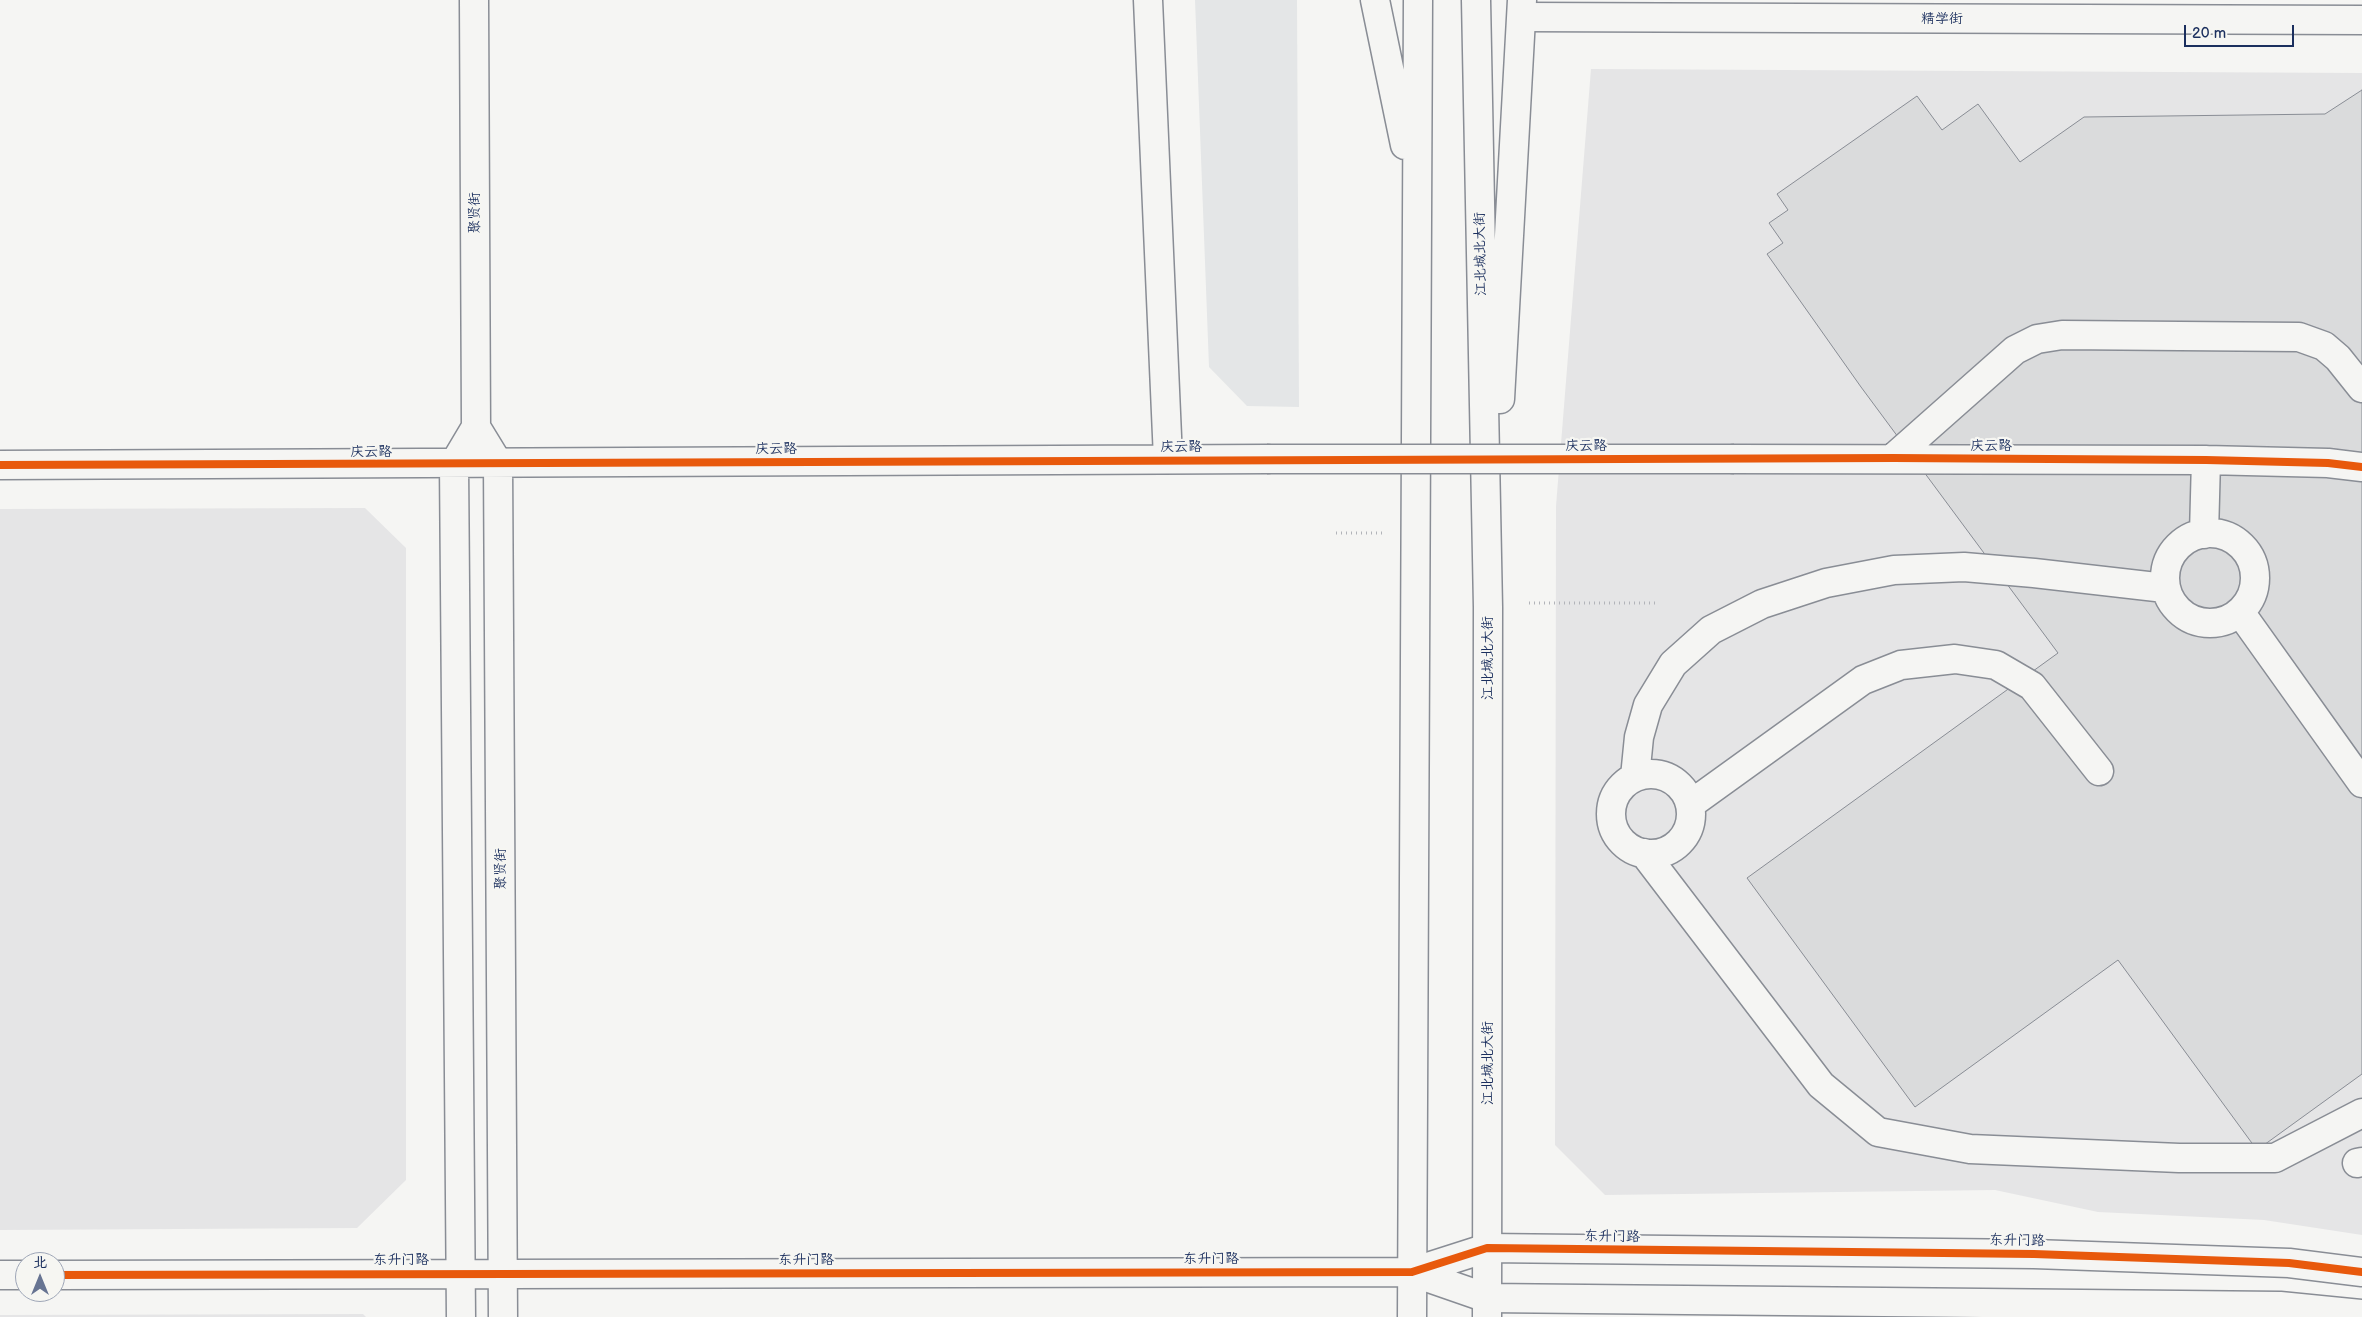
<!DOCTYPE html>
<html>
<head>
<meta charset="utf-8">
<style>
  body { margin:0 }
  #map { position:relative; width:2362px; height:1317px; overflow:hidden; background:#f5f5f3; font-family:"Balsamiq Sans","LXGW WenKai TC",sans-serif }
  canvas { display:block }
  .north { position:absolute; left:15px; top:1252px; width:50px; height:50px; box-sizing:border-box; background:#f6f6f2; border:1px solid #9ea6b7; border-radius:50%; rotate:0deg; font-size:14px; font-weight:700; line-height:20px; text-align:center; color:#1b2f5e }
  .north::after { content:''; display:block; margin:auto; width:18px; height:22px; background:#677492; clip-path:polygon(50% 0,100% 100%,50% 72%,0 100%) }
  .scale { position:absolute; left:2184px; top:25px; width:110px; height:22px; box-sizing:border-box; border:2px solid #1b2f5e; border-top:0; padding-left:6px; font-size:15px; line-height:18px; white-space:nowrap; color:#1b2f5e; -webkit-text-stroke:4px #f6f6f2; paint-order:stroke }
</style>
</head>
<body>
<div id="map">
<canvas width="2362" height="1317"></canvas>
<div class="north">北</div>
<div class="scale">20 m</div>
</div>
<script>
const ctx = document.querySelector('canvas').getContext('2d');
ctx.lineJoin = 'round';
function paint(path, color) { ctx.fillStyle = color; ctx.fill(path, 'evenodd'); }
const toPath = rows => new Path2D(rows.map(r => 'M' + r).join(''));
function trace(path, color, width, dash) { ctx.strokeStyle = color; ctx.lineWidth = width; ctx.lineCap = dash ? 'butt' : 'round'; ctx.setLineDash(dash || []); ctx.stroke(path); }
function label(font, color, halo, rows, align = 'center') {
  ctx.font = font + ' "Balsamiq Sans","LXGW WenKai TC",sans-serif'; ctx.lineWidth = 4.5; ctx.setLineDash([]); ctx.textBaseline = 'middle'; ctx.strokeStyle = halo; ctx.fillStyle = color; for (const [text, x, y, turn = 0] of rows) {
    ctx.save(); ctx.translate(x, y); ctx.rotate((+turn || 0) * Math.PI / 180); ctx.textAlign = isNaN(turn) ? turn : align; if (halo) ctx.strokeText(text, 0, 0); ctx.fillText(text, 0, 0); ctx.restore();
  }
}
paint(toPath([
  [1591,69,2362,73,2362,1235,2264,1220,2098,1212,1995,1190,1605,1195,1555,1145,1556,506],
  [365,508,406,548,406,1180,357,1228,0,1230,0,509],
  [363,1314,366,1317,0,1317,0,1315]
]), '#e5e5e6');
paint(toPath([
  [1195,0,1297,0,1299,407,1247,406,1209,367]
]), '#e4e6e7');
const building = toPath([
  [2362,90,2362,1074,2257,1150,2118,960,1915,1107,1747,878,2058,653,1861,387,1767,254,1783,243,1769,223,1788,210,1777,194,1917,96,1942,130,1978,104,2020,162,2084,117,2325,114,2362,90]
]);
paint(building, '#dadbdc');
trace(building, '#898d95', 1);
const minor = toPath([
  [474,0,476,427],
  [1148,0,1168,459],
  [1522,17,2362,20],
  [1893,458,2015,350,2037,339,2062,335,2299,337,2324,346,2338,358,2362,388],
  [1734,459,2206,460,2328,463,2362,467],
  [0,465,1267,459],
  '2165 578a45 45 0 1 1 90 0a45 45 0 1 1-90 0Z',
  [2204,534,2206,460],
  [2240,612,2362,783],
  '1611 814a40 40 0 1 1 80 0a40 40 0 1 1-80 0Z',
  [1635,777,1639,737,1648,705,1673,664,1711,630,1762,604,1826,583,1894,570,1964,567,2034,573,2165,588],
  [1691,804,1863,680,1901,665,1955,659,1996,665,2032,686,2099,771],
  [1644,853,1821,1085,1878,1132,1970,1149,2179,1158,2275,1158,2362,1113],
  [2357,1163,2362,1162],
  [1412,1272,1487,1298,2280,1306,2362,1314],
  [0,1275,25,1275],
  [55,1275,1412,1272,1487,1248,2034,1254,2289,1263,2362,1272],
  [461,1317,454,464,476,427,498,463,503,1317]
]);
const major = toPath([
  [1375,0,1405,145],
  [1476,0,1488,607,1487,1317],
  [1500,399,1522,0],
  [1412,1317,1418,0]
]);
trace(minor, '#898d95', 31);
trace(major, '#898d95', 31);
trace(toPath([
  [1336,533,1382,533],
  [1529,603,1659,603]
]), '#b2b4b9', 3, [1, 4]);
trace(minor, '#f5f5f3', 28);
trace(major, '#f5f5f3', 28);
const minorBridge = toPath([
  [1267,459,1734,459]
]);
trace(minorBridge, '#898d95', 31, []);
trace(minorBridge, '#f5f5f3', 28);
trace(toPath([
  [0,465,1893,458,2206,460,2328,463,2362,467],
  [55,1275,1412,1272,1487,1248,2034,1254,2289,1263,2362,1272]
]), '#e8590c', 8);
label('14px', '#1b2f5e', '#f6f6f2', [
  ["精学街",1942,19],
  ["聚贤街",475,213,-90],
  ["江北城北大街",1481,254,-91],
  ["庆云路",1586,446],
  ["庆云路",1991,446],
  ["庆云路",1181,447],
  ["庆云路",776,449],
  ["庆云路",371,452],
  ["江北城北大街",1488,658,-90],
  ["聚贤街",501,869,-90],
  ["江北城北大街",1488,1063,-90],
  ["东升门路",1612,1237,1],
  ["东升门路",2017,1241,1],
  ["东升门路",1211,1259],
  ["东升门路",401,1260],
  ["东升门路",806,1260]
]);
</script>
</body>
</html>
